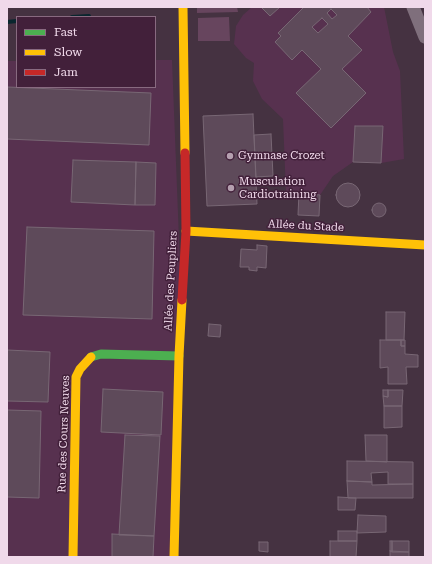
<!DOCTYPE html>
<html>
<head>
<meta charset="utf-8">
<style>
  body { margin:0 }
  #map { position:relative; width:432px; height:564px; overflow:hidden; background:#453241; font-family:"Roboto Serif",serif }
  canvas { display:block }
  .frame { position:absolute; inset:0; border:8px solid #f0d9ea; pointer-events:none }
  .legend { position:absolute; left:16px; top:16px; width:140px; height:72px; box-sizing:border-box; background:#42203a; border:1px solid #886a80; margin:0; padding:5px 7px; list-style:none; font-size:12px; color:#f0d9ea }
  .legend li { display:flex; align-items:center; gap:8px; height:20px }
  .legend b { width:20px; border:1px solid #886a80 }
</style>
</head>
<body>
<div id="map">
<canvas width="432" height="564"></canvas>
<div class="frame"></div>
<ul class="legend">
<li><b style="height:5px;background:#4caf50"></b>Fast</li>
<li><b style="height:5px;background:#ffc107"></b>Slow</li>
<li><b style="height:5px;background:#c62828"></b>Jam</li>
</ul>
</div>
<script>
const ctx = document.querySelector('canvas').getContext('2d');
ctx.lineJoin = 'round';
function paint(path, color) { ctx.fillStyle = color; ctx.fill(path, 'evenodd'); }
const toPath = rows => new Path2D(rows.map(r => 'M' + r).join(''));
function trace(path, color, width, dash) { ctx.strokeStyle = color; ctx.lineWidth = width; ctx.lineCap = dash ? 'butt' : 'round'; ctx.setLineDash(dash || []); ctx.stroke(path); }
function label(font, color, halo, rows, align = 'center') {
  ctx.font = font + ' "Roboto Serif",serif'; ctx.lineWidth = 3; ctx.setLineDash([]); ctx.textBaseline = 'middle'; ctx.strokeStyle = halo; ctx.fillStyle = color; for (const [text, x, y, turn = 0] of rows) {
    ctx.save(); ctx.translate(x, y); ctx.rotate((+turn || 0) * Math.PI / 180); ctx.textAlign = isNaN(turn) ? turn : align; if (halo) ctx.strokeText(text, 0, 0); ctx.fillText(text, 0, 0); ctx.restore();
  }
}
paint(toPath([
  [252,7,384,7,393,52,400,71,404,159,381,163,353,162,333,176,320,195,286,193,283,119,262,99,253,81,254,63,246,58,234,44,236,26,243,15],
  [155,60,172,60,181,291,170,557,7,557,7,61,17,61,17,87,155,87]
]), '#57314f');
paint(toPath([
  [197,7,237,7,238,12,197,13],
  [229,17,230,41,198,41,198,18]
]), '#67455e');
trace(toPath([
  [72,17,89,16],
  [7,22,17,21]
]), '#09262e', 4);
const building = toPath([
  [261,7,280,7,270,16,261,7],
  [304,7,367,7,371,12,348,36,362,50,342,69,366,93,331,128,296,93,321,69,302,50,292,60,275,42,281,36,278,33,304,7],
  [331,9,337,15,332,19,327,13,331,9],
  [322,18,328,24,318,33,312,27,322,18],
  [7,87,151,93,149,145,7,139,7,87],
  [253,114,257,204,207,206,203,116,253,114],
  [355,126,383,126,381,163,353,162,355,126],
  [271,134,273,176,256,177,254,135,271,134],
  [73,160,136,162,135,205,71,202,73,160],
  [136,162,156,163,155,205,135,205,136,162],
  '336 195a12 12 0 1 1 24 0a12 12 0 1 1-24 0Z',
  [299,193,320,195,319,216,298,215,299,193],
  '372 210a7 7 0 1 1 14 0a7 7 0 1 1-14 0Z',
  [27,227,154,231,152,319,23,315,27,227],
  [257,245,267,246,266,268,257,267,257,271,249,270,249,267,240,267,241,249,257,250,257,245],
  [386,312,405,312,404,340,386,340,386,312],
  [209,324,221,325,220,337,208,336,209,324],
  [380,340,401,340,401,346,405,346,405,354,418,355,418,367,406,367,407,384,388,384,388,367,380,368,380,340],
  [401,340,405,340,405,346,401,346,401,340],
  [7,350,50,352,48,402,7,401,7,350],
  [103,389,163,392,161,435,101,432,103,389],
  [383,390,388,390,388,397,383,396,383,390],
  [388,390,403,390,402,406,384,406,383,396,388,397,388,390],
  [384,406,402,406,402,427,384,428,384,406],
  [7,410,41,411,39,498,7,497,7,410],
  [125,435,160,436,154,536,119,535,125,435],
  [365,435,387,435,387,462,366,461,365,435],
  [347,461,413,462,413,484,388,484,388,472,371,473,372,482,347,481,347,461],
  [347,481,372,482,372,485,413,484,413,498,348,498,347,481],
  [338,497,356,498,355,510,338,510,338,497],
  [358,515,386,516,386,532,357,533,358,515],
  [338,531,357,531,357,541,338,541,338,531],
  [112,534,154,536,153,557,112,557,112,534],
  [330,541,357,541,356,557,330,557,330,541],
  [390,541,392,541,392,552,390,551,390,541],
  [392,541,409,541,409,552,392,552,392,541],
  [259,542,268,542,268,552,259,551,259,542],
  [390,551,409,552,409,557,390,557,390,551]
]);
paint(building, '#5e4a5a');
trace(building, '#786774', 1);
trace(toPath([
  [413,7,425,37]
]), '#7f6f7c', 13);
trace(toPath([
  [91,357,101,354,179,356]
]), '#4caf50', 9);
trace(toPath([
  [183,7,185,153],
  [186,231,425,245],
  [73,557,76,377,80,369,91,357],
  [174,557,179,356,182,300]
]), '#ffc107', 9);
trace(toPath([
  [182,300,186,231,185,153]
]), '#c62828', 9);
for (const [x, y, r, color] of [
  [230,156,4,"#b49faf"],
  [231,188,4,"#b49faf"]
]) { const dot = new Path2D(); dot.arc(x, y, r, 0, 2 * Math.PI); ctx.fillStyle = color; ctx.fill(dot); trace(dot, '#42203a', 1.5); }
label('11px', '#f0d9ea', '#42203a', [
  ["Gymnase Crozet",238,156],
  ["Musculation",239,182],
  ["Cardiotraining",239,195]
], 'left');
label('11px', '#f0d9ea', '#42203a', [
  ["Allée du Stade",306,226,3],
  ["Allée des Peupliers",171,281,-87],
  ["Rue des Cours Neuves",64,434,-88]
]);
</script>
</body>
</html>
